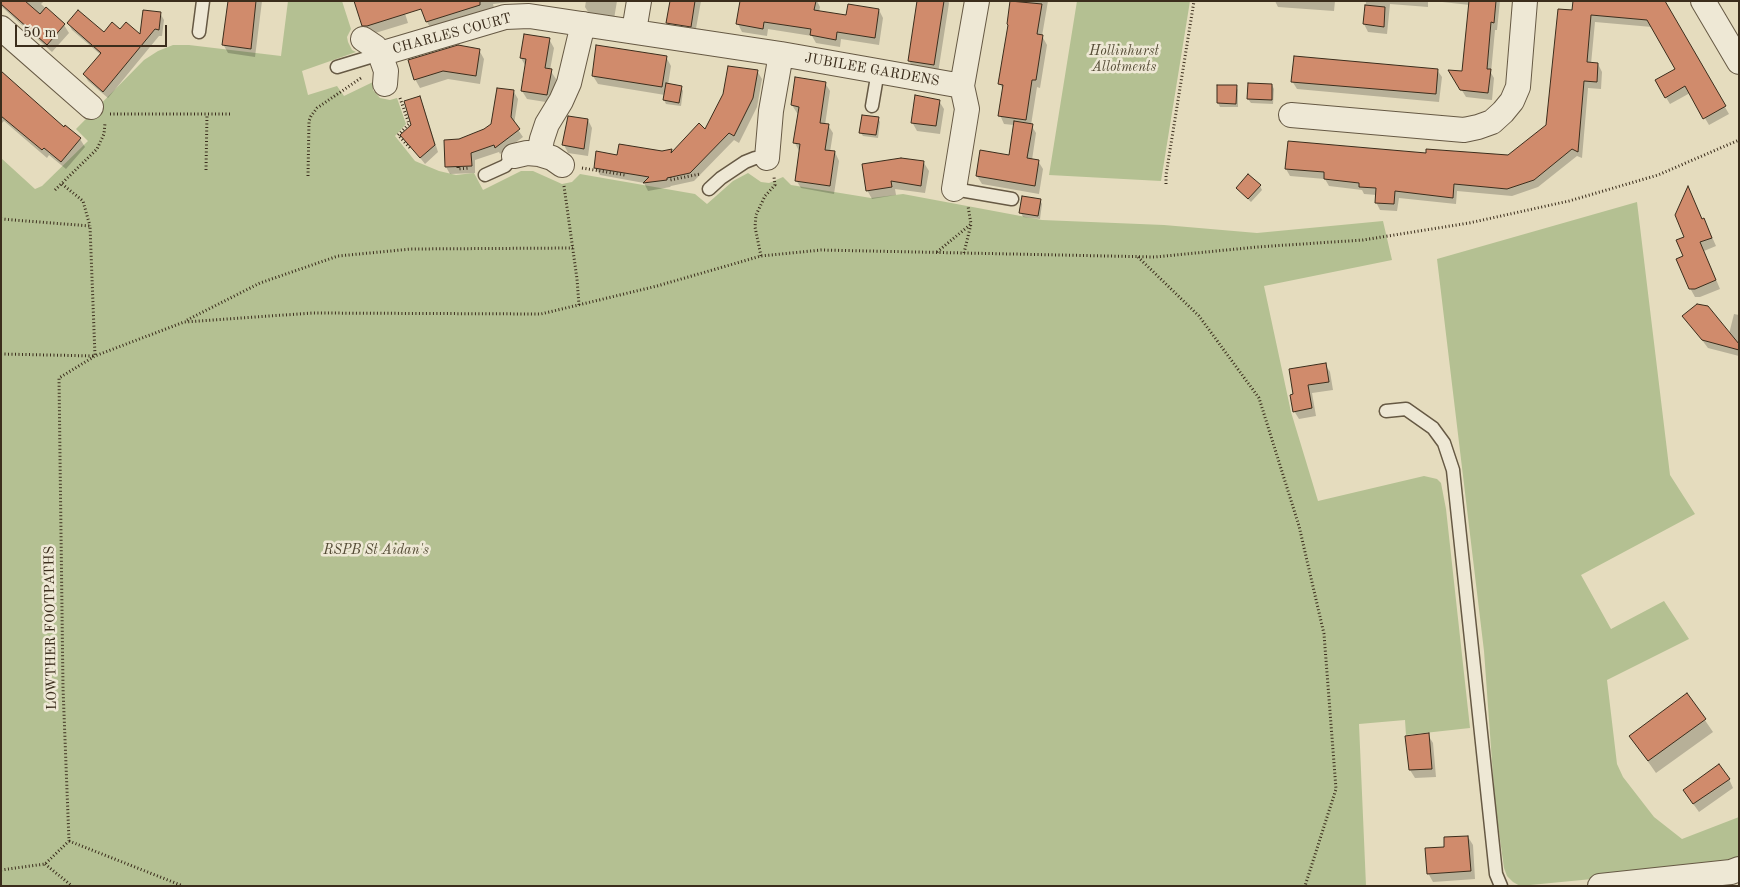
<!DOCTYPE html>
<html>
<head>
<meta charset="utf-8">
<style>
  body { margin:0 }
  #map { position:relative; width:1740px; height:887px; overflow:hidden; background:#e5dcbe; font-family:"Old Standard TT",serif }
  canvas { display:block }
  .frame { position:absolute; inset:0; border:2px solid #3b2d1c; pointer-events:none }
  .scale { position:absolute; left:15px; top:25px; width:152px; height:22px; box-sizing:border-box; border:2px solid #3b2d1c; border-top:0; padding-left:6px; font-size:15px; line-height:18px; white-space:nowrap; color:#3b2d1c; -webkit-text-stroke:4px #eee8d5; paint-order:stroke }
</style>
</head>
<body>
<div id="map">
<canvas width="1740" height="887"></canvas>
<div class="frame"></div>
<div class="scale">50 m</div>
</div>
<script>
const ctx = document.querySelector('canvas').getContext('2d');
ctx.lineJoin = 'round';
function paint(path, color) { ctx.fillStyle = color; ctx.fill(path, 'evenodd'); }
const toPath = rows => new Path2D(rows.map(r => 'M' + r).join(''));
function trace(path, color, width, dash) { ctx.strokeStyle = color; ctx.lineWidth = width; ctx.lineCap = dash ? 'butt' : 'round'; ctx.setLineDash(dash || []); ctx.stroke(path); }
function label(font, color, halo, rows, align = 'center') {
  ctx.font = font + ' "Old Standard TT",serif'; ctx.lineWidth = 5; ctx.setLineDash([]); ctx.textBaseline = 'middle'; ctx.strokeStyle = halo; ctx.fillStyle = color; for (const [text, x, y, turn = 0] of rows) {
    ctx.save(); ctx.translate(x, y); ctx.rotate((+turn || 0) * Math.PI / 180); ctx.textAlign = isNaN(turn) ? turn : align; if (halo) ctx.strokeText(text, 0, 0); ctx.fillText(text, 0, 0); ctx.restore();
  }
}
paint(toPath([
  [288,1,342,1,351,29,347,37,348,42,352,50,356,52,302,71,308,95,337,86,344,96,373,82,373,90,380,98,390,100,397,98,406,124,395,136,415,161,439,171,456,175,474,173,483,190,521,171,533,171,562,184,572,182,580,174,695,194,707,204,733,181,748,173,761,182,769,183,783,177,791,185,871,198,903,194,1042,220,1164,225,1257,233,1383,221,1392,260,1264,286,1291,412,1318,501,1424,476,1437,479,1441,483,1446,509,1470,728,1406,735,1405,720,1359,724,1366,886,1,886,1,158,35,189,42,186,88,141,76,129,144,60,158,51,173,45,189,45,281,56],
  [1077,1,1190,1,1161,181,1049,175],
  [1637,202,1670,475,1695,514,1581,575,1611,629,1664,601,1689,639,1607,680,1617,764,1623,777,1654,817,1682,839,1739,817,1739,863,1726,866,1520,886,1513,882,1507,876,1504,868,1495,803,1484,651,1437,259]
]), '#b4c092');
paint(toPath([
  [1,1,44,1,41,4,64,25,69,33,52,52,2,7],
  [229,1,262,1,255,57,228,53,223,44],
  [401,1,408,23,372,34,368,34,363,25],
  [420,1,519,1,493,4,494,8,431,29,427,22],
  [586,1,617,1,614,19,590,15,585,7],
  [671,1,701,1,695,34,672,31,667,23],
  [741,1,817,1,820,7,819,12,847,16,879,10,883,18,879,45,841,39,840,47,816,43,812,36,768,29,767,36,742,32,738,24],
  [919,1,948,1,949,3,938,73,914,69,909,61],
  [1012,1,1048,1,1042,36,1047,45,1040,88,1037,87,1031,125,1036,133,1032,160,1038,161,1043,169,1039,194,982,184,977,176,1010,156,1014,125,1004,124,1000,115,1004,91,1000,84],
  [1275,1,1335,1,1334,11,1278,7],
  [1357,1,1428,1,1428,7,1390,4,1387,34,1368,32,1364,24,1366,2],
  [1433,1,1500,1,1497,30,1495,30,1491,73,1494,78,1492,100,1466,97,1450,71,1463,72,1470,5],
  [1663,1,1729,114,1709,125,1690,93,1670,104,1656,81,1677,69,1652,27,1595,22,1591,64,1598,64,1602,72,1601,89,1588,88,1582,158,1577,156,1538,187,1512,196,1457,191,1456,204,1399,198,1397,211,1380,210,1376,202,1377,195,1364,194,1362,190,1329,186,1325,179,1290,176,1286,169,1427,155,1508,157,1548,126,1577,12],
  [160,13,164,20,162,36,159,36,108,98,88,81,84,74,101,55,72,30,68,23,104,33,120,31,141,36],
  [549,39,554,48,550,70,556,79,552,103,527,99,522,91,526,67,521,58],
  [479,50,484,59,480,84,448,79,420,88,415,79],
  [666,57,671,66,668,85,681,87,683,91,681,106,666,104,664,100,665,95,598,84,593,76],
  [1437,70,1442,77,1439,102,1297,89,1292,81],
  [757,71,762,79,757,107,739,143,734,140,694,181,671,186,670,187,648,191,644,183,600,175,595,167,618,156,671,150,673,153,706,131],
  [1,72,64,128,80,139,85,147,66,169,49,155,47,158,4,121,1,124],
  [825,83,830,91,825,125,828,125,833,133,830,152,835,152,839,161,834,194,801,188,796,180,799,151,795,143,800,114,797,113,792,105],
  [1272,85,1274,89,1273,104,1251,103,1248,99],
  [1236,86,1238,90,1238,107,1220,107,1218,103],
  [514,92,518,99,514,124,523,137,500,154,499,152,475,160,475,173,450,174,446,167,460,140,485,130,492,125],
  [419,98,423,105,438,152,425,164,402,135,413,126],
  [939,101,944,109,940,134,917,131,912,122],
  [878,118,880,122,878,138,863,136,860,132],
  [588,120,592,128,588,156,568,153,564,145],
  [924,163,929,171,925,193,895,189,896,195,872,199,867,190],
  [1260,186,1262,190,1251,202,1237,188],
  [1040,200,1042,204,1040,219,1023,217,1021,213],
  [1702,220,1708,228,1716,246,1704,251,1720,289,1700,297,1695,297,1690,288,1684,257,1686,237],
  [1734,314,1739,315,1739,356,1708,348,1684,316,1729,334],
  [1325,364,1330,372,1333,390,1312,393,1316,416,1299,419,1294,411,1294,395],
  [1687,694,1713,732,1656,773,1630,736],
  [1428,735,1433,743,1436,777,1415,778,1410,770],
  [1729,779,1733,788,1699,812,1689,798],
  [1468,837,1473,845,1475,879,1433,882,1428,873,1446,848]
]), '#0003');
const building = toPath([
  [1,1,25,1,40,14,46,7,65,24,47,45,1,4,1,1],
  [228,1,256,1,251,49,222,45,228,1],
  [354,1,480,1,480,5,426,22,421,9,367,26,362,26,354,1],
  [670,1,695,1,691,27,666,23,670,1],
  [740,1,816,1,814,10,846,15,848,4,879,9,875,38,837,32,836,40,810,35,811,29,764,22,763,29,736,24,740,1],
  [917,1,944,1,934,65,908,61,917,1],
  [1010,1,1042,4,1037,34,1043,35,1036,80,1032,80,1026,120,998,116,1003,85,998,84,1008,25,1007,24,1010,1],
  [1469,1,1496,1,1494,23,1491,22,1487,69,1491,69,1488,93,1460,90,1448,70,1462,71,1469,1],
  [1573,1,1665,1,1726,106,1703,119,1685,86,1665,98,1655,80,1675,69,1647,20,1591,15,1587,62,1598,63,1597,82,1584,81,1578,152,1572,149,1534,180,1507,189,1454,184,1453,198,1395,191,1394,204,1375,203,1376,188,1359,187,1359,183,1324,179,1324,172,1285,169,1288,141,1426,153,1426,149,1508,155,1546,125,1558,9,1572,10,1573,1],
  [1365,5,1385,7,1384,27,1363,24,1365,5],
  [78,10,104,32,112,22,120,29,126,22,140,34,143,10,161,12,159,30,155,29,103,92,83,74,101,53,67,23,78,10],
  [524,34,550,38,545,68,552,69,547,95,521,91,526,59,520,58,524,34],
  [458,45,480,49,476,76,443,71,414,80,408,60,458,45],
  [596,45,667,56,662,87,592,76,596,45],
  [1294,56,1438,69,1436,94,1291,82,1294,56],
  [728,66,758,70,753,98,734,136,729,133,690,173,667,178,667,180,643,183,649,177,594,168,596,151,617,155,619,144,662,151,672,149,671,153,699,123,705,129,723,94,728,66],
  [1,71,64,127,65,125,81,138,61,162,44,148,42,150,1,116,1,71],
  [795,77,826,82,820,123,829,124,825,150,835,151,830,186,795,181,800,144,793,143,799,107,791,105,795,77],
  [666,83,682,86,679,103,663,100,666,83],
  [1248,83,1272,84,1272,100,1247,99,1248,83],
  [1217,85,1237,85,1236,104,1217,103,1217,85],
  [497,88,514,90,511,117,520,129,495,148,494,145,471,153,472,166,445,167,444,140,459,139,484,129,491,124,497,88],
  [915,95,940,100,936,126,911,123,915,95],
  [420,96,435,145,420,158,400,135,411,125,404,101,420,96],
  [862,115,879,117,876,135,859,133,862,115],
  [568,116,588,119,584,149,562,145,568,116],
  [1014,121,1033,124,1027,158,1039,160,1035,186,976,176,980,150,1009,155,1014,121],
  [901,158,924,161,921,186,891,181,892,187,866,191,862,164,901,158],
  [1248,174,1261,185,1248,199,1236,188,1248,174],
  [1688,186,1702,219,1704,218,1712,238,1700,242,1716,280,1695,289,1689,289,1676,259,1683,256,1676,240,1684,237,1675,215,1688,186],
  [1022,196,1041,199,1038,216,1019,213,1022,196],
  [1697,304,1708,306,1739,344,1739,350,1702,340,1682,316,1697,304],
  [1326,363,1329,382,1308,385,1312,408,1293,412,1290,395,1293,394,1289,369,1326,363],
  [1687,693,1706,719,1648,761,1629,736,1687,693],
  [1429,733,1432,769,1409,770,1405,736,1429,733],
  [1719,764,1730,779,1693,804,1683,790,1719,764],
  [1468,836,1471,871,1427,874,1425,848,1444,847,1444,837,1468,836]
]);
paint(building, '#d08b6c');
trace(building, '#3b2d1c', 1);
const service = toPath([
  [199,32,203,1],
  [337,67,380,54],
  [872,106,878,71],
  [485,175,505,166,514,156],
  [709,189,721,178,745,162,755,158,767,158],
  [954,189,1012,199],
  [1386,411,1406,409,1433,428,1444,443,1453,470,1496,874,1501,886]
]);
const minor = toPath([
  [1703,1,1739,62],
  [1,28,91,107],
  [634,31,639,1],
  [363,39,375,47,380,54,386,71,385,84],
  [380,54,505,17,529,16,781,54,962,86],
  [1291,115,1464,130,1478,127,1492,122,1503,112,1512,101,1518,87,1525,1],
  [539,154,542,139,547,124,561,101,569,83,583,24],
  [514,156,527,153,539,154,552,158,562,165],
  [767,158,771,111,781,54],
  [954,189,967,109,962,86,977,1],
  [1600,886,1731,872,1739,869]
]);
trace(service, '#665944', 15);
trace(minor, '#665944', 26);
trace(toPath([
  [400,98,409,124,398,135,410,148,411,147],
  [110,114,232,114],
  [458,167,458,169,470,168],
  [582,168,625,175,625,173],
  [206,170,207,114],
  [308,176,309,121,311,116,317,108,361,78],
  [670,177,670,180,700,174,701,175],
  [62,184,83,201,90,226],
  [1166,184,1166,175,1194,1],
  [564,186,577,279,579,305],
  [55,190,97,149,104,134,105,123],
  [1,219,90,226,95,356],
  [937,252,971,224],
  [964,253,971,224,968,206],
  [761,256,755,227,756,215,765,196,775,185,774,177],
  [1138,257,1199,316,1259,398,1299,526,1324,634,1336,789,1305,886],
  [187,320,260,283,338,256,411,249,573,248],
  [1,354,95,356],
  [69,841,183,886],
  [45,864,72,886],
  [1,870,45,864,69,841,63,688,59,378,95,356,184,322,313,313,541,314,657,286,761,256,821,250,1155,257,1257,247,1363,240,1469,223,1569,201,1658,175,1739,140]
]), '#3b2d1c', 3, [1, 2.5]);
trace(service, '#eee8d5', 12);
trace(minor, '#eee8d5', 24);
label('14px', '#3b2d1c', '#eee8d5', [
  ["CHARLES COURT",452,34,-15],
  ["JUBILEE GARDENS",872,70,10],
  ["LOWTHER FOOTPATHS",51,628,-91]
]);
label('italic 14px', '#534a34', '#eee8d5', [
  ["Hollinhurst",1124,51],
  ["Allotments",1124,67],
  ["RSPB St Aidan's",376,550]
]);
</script>
</body>
</html>
